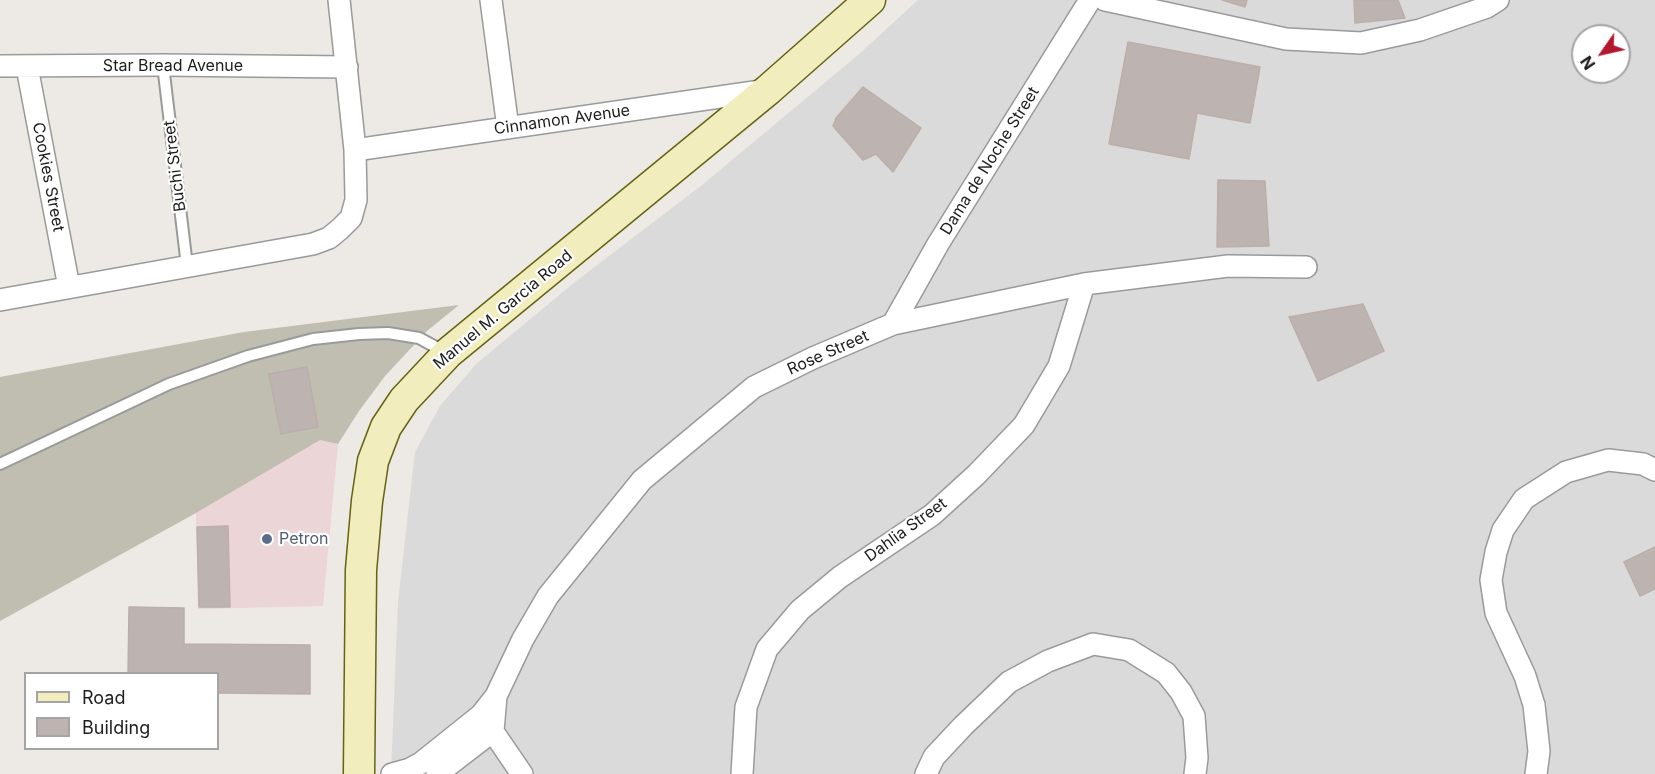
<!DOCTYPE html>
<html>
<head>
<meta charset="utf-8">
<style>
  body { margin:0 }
  #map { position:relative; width:1655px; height:774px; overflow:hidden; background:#ede9e4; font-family:Inter,sans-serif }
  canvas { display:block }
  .legend { position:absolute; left:24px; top:672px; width:195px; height:78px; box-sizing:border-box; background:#fff; border:2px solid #a5a5a5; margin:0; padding:8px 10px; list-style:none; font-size:18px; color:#1d1d1d }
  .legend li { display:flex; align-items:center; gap:12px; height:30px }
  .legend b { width:30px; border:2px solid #a5a5a5 }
  .north { position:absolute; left:1571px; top:24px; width:60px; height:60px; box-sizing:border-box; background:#fff; border:2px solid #a5a5a5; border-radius:50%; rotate:236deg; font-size:16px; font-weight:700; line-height:24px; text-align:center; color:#1d1d1d }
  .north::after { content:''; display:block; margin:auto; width:21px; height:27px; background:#b2182d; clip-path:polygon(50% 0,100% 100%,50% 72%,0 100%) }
</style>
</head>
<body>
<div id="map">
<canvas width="1655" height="774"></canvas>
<ul class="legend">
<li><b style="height:8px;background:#f1edbd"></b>Road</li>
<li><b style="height:16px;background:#bdb4b1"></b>Building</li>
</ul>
<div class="north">N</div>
</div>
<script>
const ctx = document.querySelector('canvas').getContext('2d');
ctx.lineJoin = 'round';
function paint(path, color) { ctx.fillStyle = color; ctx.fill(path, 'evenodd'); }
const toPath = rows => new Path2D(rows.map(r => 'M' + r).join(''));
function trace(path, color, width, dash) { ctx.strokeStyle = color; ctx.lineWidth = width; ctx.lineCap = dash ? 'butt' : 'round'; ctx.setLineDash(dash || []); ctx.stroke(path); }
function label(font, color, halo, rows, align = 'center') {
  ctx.font = font + ' Inter,sans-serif'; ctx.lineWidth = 4.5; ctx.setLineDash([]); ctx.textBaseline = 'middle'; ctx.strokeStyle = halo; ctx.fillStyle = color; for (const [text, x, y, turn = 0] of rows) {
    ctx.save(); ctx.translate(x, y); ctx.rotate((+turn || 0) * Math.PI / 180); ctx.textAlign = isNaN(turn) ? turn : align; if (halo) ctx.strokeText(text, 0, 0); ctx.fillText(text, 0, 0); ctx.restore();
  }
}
paint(toPath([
  [918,0,1655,0,1655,774,391,774,398,602,415,452,440,406,476,364,575,282,702,185,858,55],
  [1583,36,1619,36,1619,72,1583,72]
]), '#dbdada');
paint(toPath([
  [320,439,338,444,323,606,198,609,196,513]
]), '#ecd5d7');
paint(toPath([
  [459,305,427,331,385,376,359,411,338,444,320,440,196,513,0,621,0,377,244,332]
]), '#c0beb0');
const building = toPath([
  [1222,0,1247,0,1245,7,1222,0],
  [1354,0,1398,0,1405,18,1355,23,1354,0],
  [1128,42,1260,67,1250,123,1197,113,1189,159,1109,144,1128,42],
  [863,87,921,128,893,172,876,154,863,160,833,126,836,118,863,87],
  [1218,180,1265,181,1269,246,1217,247,1218,180],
  [1363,304,1384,351,1318,381,1289,317,1363,304],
  [307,367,318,427,281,434,269,374,307,367],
  [228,526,230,607,199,607,197,527,228,526],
  [1655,547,1655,589,1640,596,1624,562,1655,547],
  [129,607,184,608,184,644,310,645,310,694,218,693,218,674,128,674,129,607]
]);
paint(building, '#bdb4b1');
trace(building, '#bcaea8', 1.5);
const lane = toPath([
  [163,65,187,266],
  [0,464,169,384,248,356,313,339,359,334,388,333,419,338,445,352]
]);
const street = toPath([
  [491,0,508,128],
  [1105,0,1286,39,1361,43,1420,30,1487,7,1498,0],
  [0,66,163,65,347,67],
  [27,67,69,287],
  [355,150,768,90],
  [0,300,313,244,329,238,340,229,351,218,356,200,355,150,339,0],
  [893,324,938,244,1090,0],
  [485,720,522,774],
  [392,774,410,769,421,763,481,715,496,696,523,639,548,596,642,480,754,387,813,358,893,324,1084,284,1228,266,1306,267],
  [437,774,493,731,496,696],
  [742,774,746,707,767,649,800,610,840,577,932,515,976,475,1024,425,1059,366,1084,284],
  [926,774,934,757,963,726,1009,682,1048,661,1093,644,1129,650,1166,673,1181,692,1194,716,1197,758,1195,774],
  [1536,774,1539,751,1534,705,1525,676,1496,613,1491,580,1496,552,1503,530,1524,499,1566,472,1608,460,1643,464,1655,470]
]);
const secondary = toPath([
  [359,774,361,570,367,501,373,461,386,427,404,400,448,353,768,90,870,0]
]);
trace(lane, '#9a9a9a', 14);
trace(street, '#9a9a9a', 24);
trace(secondary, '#666412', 33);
trace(lane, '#fff', 10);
trace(street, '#fff', 21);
trace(secondary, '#f1edbd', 30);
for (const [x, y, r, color] of [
  [267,539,6,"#5c6f8a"]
]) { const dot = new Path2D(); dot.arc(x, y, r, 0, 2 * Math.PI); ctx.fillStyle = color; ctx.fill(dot); trace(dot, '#fff', 2); }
label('16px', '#1d1d1d', '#fff', [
  ["Star Bread Avenue",173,66],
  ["Cinnamon Avenue",562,120,-8],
  ["Dama de Noche Street",990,161,-58],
  ["Buchi Street",175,166,-97],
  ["Cookies Street",48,177,79],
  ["Manuel M. Garcia Road",503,310,-40],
  ["Rose Street",828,353,-24],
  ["Dahlia Street",906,530,-36]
]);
label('16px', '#4e5e75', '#fff', [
  ["Petron",279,539]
], 'left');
</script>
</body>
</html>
